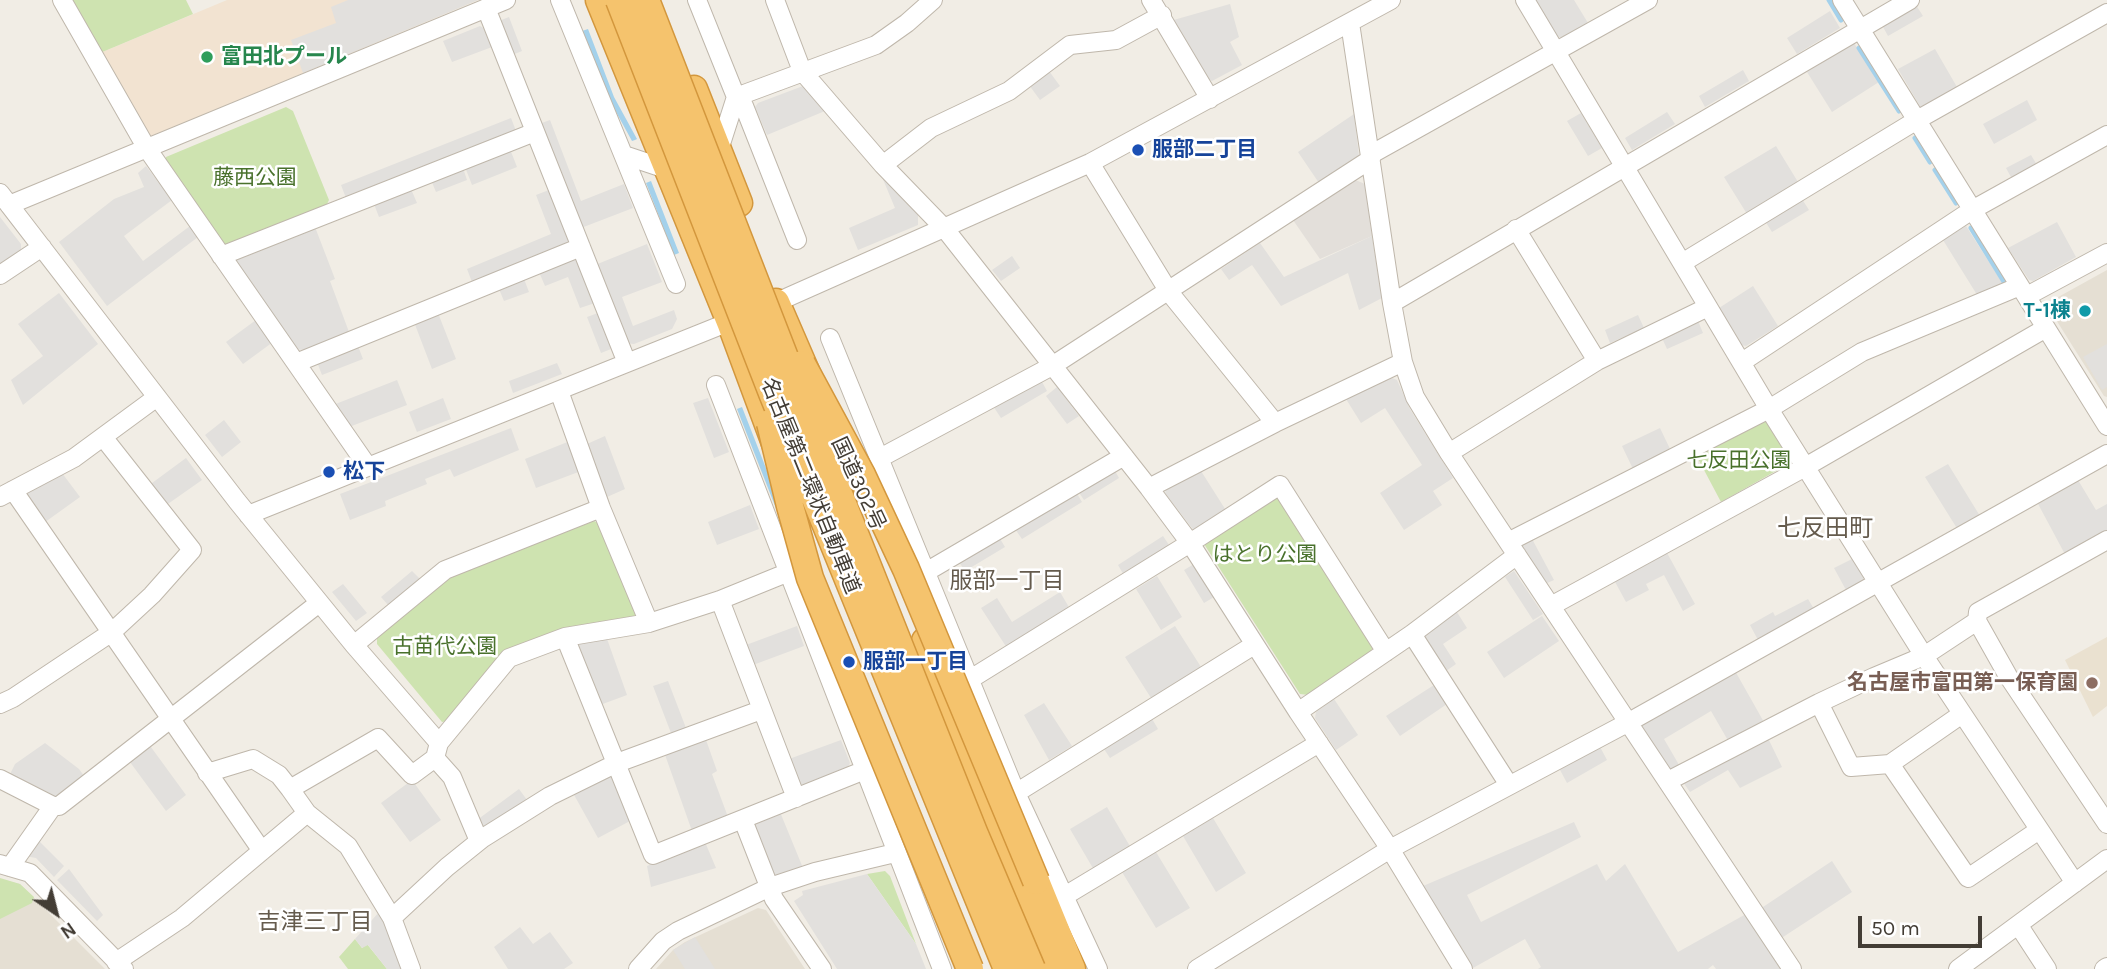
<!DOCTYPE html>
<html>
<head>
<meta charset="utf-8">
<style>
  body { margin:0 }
  #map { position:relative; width:2107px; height:969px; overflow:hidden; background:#f1ede5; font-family:Karla,sans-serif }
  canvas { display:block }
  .north { position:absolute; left:21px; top:878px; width:70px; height:70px; -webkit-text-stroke:5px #fff; paint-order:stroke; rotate:145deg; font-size:19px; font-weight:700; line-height:28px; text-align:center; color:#433d35 }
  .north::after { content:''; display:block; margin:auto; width:24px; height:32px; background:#433d35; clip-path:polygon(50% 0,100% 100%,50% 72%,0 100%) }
  .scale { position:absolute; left:1858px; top:916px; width:124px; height:32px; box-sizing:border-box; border:4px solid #433d35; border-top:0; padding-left:9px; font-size:21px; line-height:24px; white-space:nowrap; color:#433d35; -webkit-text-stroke:5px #fff; paint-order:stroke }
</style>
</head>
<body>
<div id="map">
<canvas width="2107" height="969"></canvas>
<div class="north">N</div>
<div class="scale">50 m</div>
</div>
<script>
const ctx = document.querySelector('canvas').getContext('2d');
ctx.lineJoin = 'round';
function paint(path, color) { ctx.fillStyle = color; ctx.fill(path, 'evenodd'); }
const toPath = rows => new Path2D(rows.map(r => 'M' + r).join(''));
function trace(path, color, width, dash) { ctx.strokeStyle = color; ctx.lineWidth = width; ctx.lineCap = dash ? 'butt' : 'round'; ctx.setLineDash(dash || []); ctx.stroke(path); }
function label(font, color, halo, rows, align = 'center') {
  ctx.font = font + ' Karla,"Noto Sans JP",sans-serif'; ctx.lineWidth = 5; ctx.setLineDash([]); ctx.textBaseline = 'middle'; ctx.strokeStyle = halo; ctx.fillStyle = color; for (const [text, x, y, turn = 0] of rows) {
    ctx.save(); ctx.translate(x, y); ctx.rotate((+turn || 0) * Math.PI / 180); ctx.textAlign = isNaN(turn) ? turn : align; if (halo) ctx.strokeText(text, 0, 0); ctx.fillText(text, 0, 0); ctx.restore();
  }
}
paint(toPath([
  [2107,270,2107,397,2104,396,2048,307,2051,301],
  [0,879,20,884,105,969,0,969],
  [758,908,766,910,805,969,656,969,673,950,685,942]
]), '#e5dfd3');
paint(toPath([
  [227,0,478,0,153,136,143,135,100,53]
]), '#f2e3d1');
paint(toPath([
  [1353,179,1365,184,1372,236,1320,259,1293,220]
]), '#e3dfda');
paint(toPath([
  [2107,637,2107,706,2093,717,2065,660]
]), '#eae1d0');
paint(toPath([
  [70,0,186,0,193,14,100,53],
  [286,107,293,111,329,200,326,206,230,245,222,244,163,163,166,157],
  [1766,415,1792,459,1790,463,1721,502,1695,453],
  [1275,494,1281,495,1373,645,1371,652,1309,695,1300,694,1204,544],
  [594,521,603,525,638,612,634,618,505,652,449,721,442,722,377,644,377,638,448,577],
  [885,871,890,876,916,944,867,874],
  [0,878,20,884,34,897,32,903,0,919],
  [355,939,362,948,367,944,387,969,348,969,339,957]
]), '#cee3b0');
paint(toPath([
  [348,0,478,0,303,73,291,40,336,23,331,7],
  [1534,0,1574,0,1588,23,1563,38,1556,36],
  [1230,4,1239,37,1230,42,1242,65,1212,81,1207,78,1170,21],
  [1916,5,1923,16,1888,36,1882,25],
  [1830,11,1840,28,1797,54,1787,38],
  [509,17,522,51,512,55,499,21],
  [480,26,485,29,492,47,452,62,443,41],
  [1854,43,1879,82,1832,112,1807,72],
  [1935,49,1957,87,1921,108,1898,69],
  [1743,70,1749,81,1705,107,1699,96],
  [1049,71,1060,86,1040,100,1029,85],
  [803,86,825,111,767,135,755,107,758,103],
  [2027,100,2037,120,1994,144,1983,124],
  [1667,112,1675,124,1632,150,1625,138],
  [1581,113,1602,148,1588,156,1567,121],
  [1354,114,1359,156,1319,183,1298,152],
  [511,118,516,131,346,198,341,185],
  [550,120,581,201,624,184,633,208,581,228,539,124],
  [1776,146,1798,182,1747,214,1724,177],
  [510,149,517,167,472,185,465,167],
  [2031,155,2037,165,2012,179,2006,168],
  [146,166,172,200,124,236,143,261,190,226,198,237,107,306,59,242,114,199,144,187,138,173],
  [463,168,467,180,436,192,431,180],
  [882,177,918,213,918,225,858,250,849,228,895,208],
  [411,189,417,203,379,217,374,204],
  [549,190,568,240,567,245,472,282,467,269,551,234,536,195],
  [1802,199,1809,210,1772,232,1765,221],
  [0,217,21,244,21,252,0,267],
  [2057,222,2076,257,2033,281,2029,280,2008,248],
  [1966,226,2005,287,1979,298,1943,240],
  [315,227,335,279,330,281,349,332,304,350,294,349,235,264,236,258],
  [1372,236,1382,298,1359,310,1348,273,1281,306,1252,265,1229,280,1221,269,1260,243,1284,277],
  [647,244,662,282,622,297,633,326,674,310,677,319,672,329,634,344,625,343,595,265],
  [1012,256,1020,268,1001,281,992,270],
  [572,259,579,262,595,303,580,308,568,277,545,286,539,272],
  [524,279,529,292,504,301,499,289],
  [1753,286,1778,326,1746,346,1741,345,1719,308],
  [59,293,98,344,23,405,11,380,43,356,18,324],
  [438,313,456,359,432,369,414,322],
  [598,313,611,349,601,353,587,317],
  [1638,315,1644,328,1610,343,1605,330],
  [256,320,273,342,243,364,226,342],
  [1698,321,1703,333,1667,349,1662,338],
  [2107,344,2107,387,2102,390,2083,357],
  [358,346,363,359,322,375,317,362],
  [557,363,562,374,513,393,509,381],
  [1392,378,1397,380,1410,409,1453,478,1433,491,1442,505,1404,530,1380,493,1422,465,1385,408,1361,423,1346,399],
  [397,380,407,405,349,427,333,405],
  [1041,380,1047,391,1001,418,993,406],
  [1057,387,1079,416,1067,424,1046,396],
  [443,398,451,419,417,432,409,412],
  [708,398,729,452,714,458,693,403],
  [224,420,241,442,222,457,205,435],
  [511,428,519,450,454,477,450,469,425,479,427,484,385,501,386,506,350,520,340,494],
  [1660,428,1671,451,1633,469,1622,446],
  [605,436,625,489,607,497,587,444],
  [570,441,581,471,536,488,525,459],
  [186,458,202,480,165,506,148,486],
  [1948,464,1980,516,1958,530,1925,477],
  [1114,469,1119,478,1084,500,1078,491],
  [1201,471,1227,512,1195,532,1165,493,1167,488],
  [62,473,80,497,41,525,23,494],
  [2078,480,2096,510,2107,504,2107,535,2067,558,2037,502],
  [1076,492,1082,502,1022,539,1015,529],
  [750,505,759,529,717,545,708,522],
  [1163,536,1171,548,1125,577,1118,565],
  [999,537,1005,547,965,571,959,562],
  [1531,537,1554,580,1545,584,1522,547,1522,542],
  [1666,551,1695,604,1683,611,1664,575,1646,584,1649,590,1626,602,1614,580],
  [1854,558,1864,576,1863,581,1846,590,1834,568],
  [1194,564,1214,597,1204,603,1184,570],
  [412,571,420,579,388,605,381,597],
  [1514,571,1543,614,1533,620,1505,577],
  [1157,576,1182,617,1161,630,1136,589],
  [343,584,367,613,356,621,332,592],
  [1060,592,1070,609,1007,648,981,608,997,598,1012,622],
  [1808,599,1814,609,1758,640,1750,625,1773,612,1775,616],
  [1455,609,1467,628,1443,644,1456,664,1446,671,1425,639,1425,633],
  [1542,616,1559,641,1504,678,1487,652],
  [797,626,804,646,753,665,746,645],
  [1175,626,1201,667,1151,698,1125,657],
  [606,636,627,695,600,705,578,646,582,640],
  [1734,669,1765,724,1730,744,1711,711,1664,739,1682,770,1673,773,1642,727,1643,721],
  [668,681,686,728,671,733,653,686],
  [1434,685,1447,704,1400,736,1386,716],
  [1334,699,1358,735,1336,750,1315,718,1316,712],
  [1044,703,1072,746,1049,760,1024,715],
  [1151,717,1158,729,1110,758,1102,746],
  [1766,734,1782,767,1740,788,1728,770,1690,792,1680,778],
  [705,737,717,771,712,774,728,817,692,831,664,752],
  [841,740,850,763,846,771,805,786,798,783,789,759],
  [45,743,79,769,87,780,58,803,8,778,15,764],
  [148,743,186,795,166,811,127,758],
  [1599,745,1607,760,1567,783,1559,768],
  [606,775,614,778,630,821,598,838,573,793],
  [412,780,441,820,410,842,381,803],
  [519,789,527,800,483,832,477,820],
  [1107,807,1131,848,1094,870,1070,829],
  [780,812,803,868,779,878,772,875,753,829,756,822],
  [1213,818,1246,873,1216,892,1183,836],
  [1574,822,1581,837,1467,895,1481,922,1597,864,1606,881,1625,864,1678,952,1746,914,1783,969,1716,969,1713,965,1708,969,1538,969,1541,967,1525,939,1473,968,1423,886],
  [38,840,64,866,54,877,36,858,25,856],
  [705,842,716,868,651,887,647,866],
  [1156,852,1190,908,1156,928,1122,872],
  [1832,861,1852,892,1780,939,1760,909],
  [69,869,103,915,97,921,57,880],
  [867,874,916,944,926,969,837,969,794,901,803,895,802,891],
  [380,911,404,969,387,969,368,945,362,948,355,939],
  [520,927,533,944,550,932,573,963,564,969,508,969,494,947],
  [695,937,715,969,685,969,673,950]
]), '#e2e0dd');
paint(toPath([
  [588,29,614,97,637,139,635,140,632,141,610,101,582,31],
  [651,181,679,253,674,255,646,183],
  [742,407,791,532,786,534,737,409]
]), '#a4d1eb');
trace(toPath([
  [1829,0,1841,20],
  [1859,48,1899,111],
  [1915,138,1930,162],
  [1935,170,1956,203],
  [1971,228,2006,285]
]), '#a4d1eb', 5);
const minor = toPath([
  [62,0,146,147,368,467],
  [560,0,676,284],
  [697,0,736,97,744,106,797,240],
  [775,0,802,71,883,165,945,229,1149,488,1190,543,1298,712,1390,849,1463,969],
  [1151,0,1210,99],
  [1525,0,1769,409,1924,656,2075,883],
  [1842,0,2107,426],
  [486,8,627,363],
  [1350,23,1392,303,1403,362,1415,397,1449,453,1792,969],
  [719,150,736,97,876,45,907,23,933,0],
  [624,155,666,169],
  [1370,155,1648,0],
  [1090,163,1169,292,1275,423,1149,488],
  [883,165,931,128,1009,91,1070,45,1116,40,1162,15],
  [0,193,237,501,354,645,439,743],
  [9,205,506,0],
  [1516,229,1597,361],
  [221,256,535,132],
  [1682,263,1917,120,2107,13],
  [0,275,42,247],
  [2027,296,2107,253],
  [1392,303,1910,0],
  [768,306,1090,163,1391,0],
  [830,338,1016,793,1098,969],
  [1742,362,1972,210,2107,135],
  [296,363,581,247],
  [716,385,942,969],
  [559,391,601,508,649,623],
  [1275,423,1403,362],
  [1449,453,1597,361,1708,307],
  [880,458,1052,366,1371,159],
  [13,490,262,851],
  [0,497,74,458,157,397],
  [248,515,739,318],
  [1508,542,1769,409,1862,352,2020,286],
  [926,572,1124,456],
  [720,600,796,798],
  [1551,606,1807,466,2046,328],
  [1977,621,2008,676,2107,824],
  [1412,634,1509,785],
  [565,637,653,855,865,770],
  [354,645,445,570,601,508],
  [969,680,1190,543,1280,485,1386,652],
  [1819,703,1851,767,1890,764],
  [0,704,13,698,112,632,152,595,192,550,103,437],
  [1298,712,1412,634,1517,555],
  [1962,714,1890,764,1968,878,2039,830],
  [435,758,452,777,479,841],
  [207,773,253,759,279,775,290,789],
  [0,779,53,806,10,867],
  [1668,781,1819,703,1874,677,1924,656,1977,621,1978,612,2107,540],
  [1016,793,1254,645],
  [53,806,59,806,319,603],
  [307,813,348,846,392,918],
  [743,820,774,899,822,969],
  [0,864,30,873,124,969],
  [1063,897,1319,743],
  [2019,926,2047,969],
  [116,962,182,918,307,813,290,789,378,738,412,775,435,758,439,743,509,658,565,637,649,623,720,600,789,572],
  [411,969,392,918,447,867,483,838,550,796,617,763,761,710],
  [638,969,663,941,678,931,770,887,815,872,895,853],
  [1197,969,1390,849,1629,722,2107,454],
  [1958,969,2107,859],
  [2104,969,2107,967]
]);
const highway = toPath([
  [599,0,730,322,776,446],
  [694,89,739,203],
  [776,302,812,385],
  [925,641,976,796,1051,969],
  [1036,881,1072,969]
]);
trace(minor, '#bfb7ab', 20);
trace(highway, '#d3973d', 29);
trace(minor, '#fff', 18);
trace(highway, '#f5c36d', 26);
const highwayBridge = toPath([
  [619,0,772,393,1007,969],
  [646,0,798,391,974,832,1032,969],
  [802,364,862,475,906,569,1036,881],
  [770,423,790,506,810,578,970,969]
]);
trace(highwayBridge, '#d3973d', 29, []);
trace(highwayBridge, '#f5c36d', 26);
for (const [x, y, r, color] of [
  [207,57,7,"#2e9e5b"],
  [1138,150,7,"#1a4fb4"],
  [2085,311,7,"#0f9aa8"],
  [329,472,7,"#1a4fb4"],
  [849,662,7,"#1a4fb4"],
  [2092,683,7,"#8d6e63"]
]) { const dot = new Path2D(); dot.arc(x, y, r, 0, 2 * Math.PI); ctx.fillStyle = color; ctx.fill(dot); trace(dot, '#fff', 2.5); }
label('bold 21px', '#27864d', '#fff', [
  ["富田北プール",221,57]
], 'left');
label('bold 21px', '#164399', '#fff', [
  ["服部二丁目",1152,150],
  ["松下",343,472],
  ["服部一丁目",863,662]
], 'left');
label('21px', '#49712c', '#fff', [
  ["藤西公園",255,178],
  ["七反田公園",1739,461],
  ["はとり公園",1265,555],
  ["古苗代公園",445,647]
]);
label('bold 21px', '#0d838f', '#fff', [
  ["T-1棟",2071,311]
], 'right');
label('21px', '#433d35', '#fff', [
  ["国道302号",858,484,65],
  ["名古屋第二環状自動車道",810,486,68]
]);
label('bold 21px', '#785e54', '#fff', [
  ["名古屋市富田第一保育園",2078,683]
], 'right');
label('23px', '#655b4d', '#fff', [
  ["服部一丁目",1007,581],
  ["吉津三丁目",315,922]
]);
label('24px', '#655b4d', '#fff', [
  ["七反田町",1825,529]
]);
</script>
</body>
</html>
